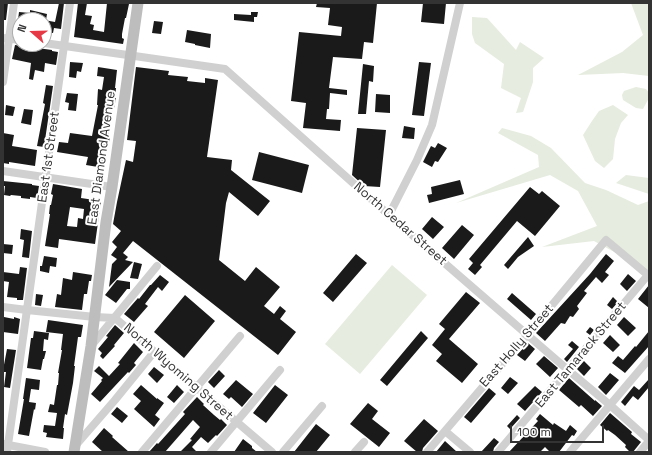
<!DOCTYPE html>
<html>
<head>
<meta charset="utf-8">
<style>
  body { margin:0 }
  #map { position:relative; width:652px; height:455px; overflow:hidden; background:#fff; font-family:"Space Grotesk",sans-serif }
  canvas { display:block }
  .frame { position:absolute; inset:0; border:4px solid #333; pointer-events:none }
  .north { position:absolute; left:12px; top:12px; width:40px; height:40px; box-sizing:border-box; background:#fff; border:1px solid #adadad; border-radius:50%; rotate:290deg; font-size:11px; font-weight:700; line-height:16px; text-align:center; color:#333 }
  .north::after { content:''; display:block; margin:auto; width:14px; height:18px; background:#e63946; clip-path:polygon(50% 0,100% 100%,50% 72%,0 100%) }
  .scale { position:absolute; left:510px; top:425px; width:94px; height:18px; box-sizing:border-box; border:2px solid #333; border-top:0; padding-left:5px; font-size:12px; line-height:14px; white-space:nowrap; color:#333; -webkit-text-stroke:3px #fff; paint-order:stroke }
</style>
</head>
<body>
<div id="map">
<canvas width="652" height="455"></canvas>
<div class="frame"></div>
<div class="north">N</div>
<div class="scale">100 m</div>
</div>
<script>
const ctx = document.querySelector('canvas').getContext('2d');
ctx.lineJoin = 'round';
function paint(path, color) { ctx.fillStyle = color; ctx.fill(path, 'evenodd'); }
const toPath = rows => new Path2D(rows.map(r => 'M' + r).join(''));
function trace(path, color, width, dash) { ctx.strokeStyle = color; ctx.lineWidth = width; ctx.lineCap = dash ? 'butt' : 'round'; ctx.setLineDash(dash || []); ctx.stroke(path); }
function label(font, color, halo, rows, align = 'center') {
  ctx.font = font + ' "Space Grotesk",sans-serif'; ctx.lineWidth = 4; ctx.setLineDash([]); ctx.textBaseline = 'middle'; ctx.strokeStyle = halo; ctx.fillStyle = color; for (const [text, x, y, turn = 0] of rows) {
    ctx.save(); ctx.translate(x, y); ctx.rotate((+turn || 0) * Math.PI / 180); ctx.textAlign = isNaN(turn) ? turn : align; if (halo) ctx.strokeText(text, 0, 0); ctx.fillText(text, 0, 0); ctx.restore();
  }
}
paint(toPath([
  [631,3,649,3,649,76,623,73,578,75,622,52,643,35],
  [472,17,487,18,516,50,520,42,544,58,533,68,533,82,523,112,516,113,521,98,501,88,504,64,475,43,472,34],
  [636,87,646,89,649,93,649,98,643,109,636,108,623,100,622,95,624,91],
  [613,105,628,115,621,123,615,139,613,159,604,168,595,161,583,135,592,121,599,111],
  [502,128,531,136,551,148,585,183,606,190,638,205,649,201,649,271,594,241,542,247,597,226,578,191,550,175,456,203,539,167,538,155,498,133],
  [626,175,649,178,649,194,616,183],
  [392,265,427,295,360,374,325,344]
]), '#e6ecdf');
paint(toPath([
  [3,3,8,3,6,20,3,20],
  [59,3,64,3,61,29,54,28,53,33,44,32,44,20,55,22],
  [78,3,87,3,85,15,92,16,90,24,94,25,93,30,104,32,107,3,129,4,126,18,125,18,122,34,122,38,124,39,123,44,74,37],
  [317,3,377,3,373,43,364,42,362,59,333,57,329,88,347,90,347,95,330,93,329,109,327,109,326,119,341,120,340,131,303,128,306,103,291,101,299,32,341,36,342,27,328,25,330,8,316,7],
  [423,3,446,3,444,24,421,22],
  [30,10,47,14,46,20,18,20,19,12,30,13],
  [251,12,258,12,257,17,254,17,254,22,234,20,234,14,251,15],
  [154,21,163,22,161,34,152,33],
  [187,30,211,34,210,48,195,45,195,44,185,42],
  [15,45,52,50,52,51,58,52,56,65,45,63,44,72,35,70,33,80,29,79,31,63,12,59],
  [70,62,83,63,81,72,77,71,76,78,69,77],
  [419,62,431,63,424,116,412,115],
  [363,64,374,66,373,82,369,81,366,114,358,114],
  [98,67,117,70,115,88,116,88,115,98,116,98,114,108,113,107,108,137,110,137,108,147,107,147,104,168,86,165,88,157,57,152,59,142,68,143,70,133,92,136,98,105,97,105,98,89,102,90,104,77,97,76],
  [136,67,169,71,168,75,188,77,187,81,205,83,205,78,218,80,207,157,232,160,231,170,270,201,258,216,229,192,226,203,219,260,245,281,256,267,280,287,264,306,274,314,280,306,286,311,280,319,296,332,278,355,133,241,123,253,128,257,125,260,133,262,109,287,112,264,117,259,111,255,117,247,112,242,121,231,113,224,117,202,126,160,133,162,136,141,127,140],
  [46,85,53,86,44,147,37,146,45,104,43,103],
  [67,93,78,94,76,111,68,110,69,103,65,102],
  [376,94,390,95,390,113,375,112],
  [6,105,15,107,13,116,5,115],
  [24,109,33,110,31,125,21,123],
  [404,126,415,128,414,139,402,138],
  [357,128,386,130,380,187,364,186,352,175],
  [3,133,14,135,12,146,37,150,35,166,9,162,9,164,3,163],
  [438,143,447,148,438,162,435,161,432,167,423,162,431,146,435,148],
  [259,152,309,165,302,193,252,180],
  [460,180,464,194,429,203,427,195,432,194,431,187],
  [3,181,32,184,32,185,39,186,37,198,30,197,30,199,21,198,21,196,11,195,10,196,4,195,5,186,3,186],
  [53,184,82,189,81,198,101,201,95,244,59,239,58,248,45,246,50,214,49,214,50,205,51,205,53,195,51,194],
  [70,207,84,209,83,219,78,218,77,227,67,226],
  [530,187,539,194,542,191,560,206,535,236,517,221,480,265,482,267,475,275,468,269,473,263,469,259],
  [432,217,444,227,433,239,422,229],
  [462,225,474,235,454,259,442,248],
  [21,229,32,231,29,258,22,257,24,240,20,239],
  [528,237,534,246,518,257,508,269,504,265],
  [3,244,13,245,12,254,3,253],
  [356,254,367,263,333,302,323,293],
  [606,254,614,261,605,272,609,275,602,283,596,277,584,291,587,293,577,306,579,309,573,317,570,316,565,324,561,323,545,341,536,333,590,274],
  [44,256,57,258,56,267,50,266,49,273,40,271,40,266,42,266],
  [134,262,142,264,138,279,130,278],
  [20,267,27,268,23,300,17,300,17,298,7,297,9,282,3,281,3,272,19,274],
  [73,272,92,275,91,281,89,281,87,294,84,294,82,310,55,307,57,294,61,295,63,278,72,280],
  [628,274,636,281,627,291,620,284],
  [160,275,169,282,162,291,158,287,145,304,148,306,134,322,124,314,138,298,139,299,150,285,151,285],
  [117,280,130,282,130,289,127,289,116,303,105,295],
  [649,285,649,308,638,299],
  [466,292,480,303,449,339,478,364,462,383,436,361,442,354,432,345,445,329,439,324],
  [512,293,536,314,531,320,507,299],
  [36,294,43,295,41,306,35,305],
  [185,295,215,321,184,358,154,332],
  [613,297,618,302,612,309,607,305],
  [4,317,14,319,14,317,20,319,18,334,3,332],
  [624,317,636,328,628,336,617,325],
  [48,320,83,325,81,337,78,337,74,366,75,366,73,383,67,415,65,414,63,428,64,428,63,439,46,437,47,433,43,432,44,425,55,426,57,413,48,412,50,404,54,405,57,385,58,385,59,373,58,373,62,350,61,350,63,334,46,332],
  [115,325,124,333,114,345,115,346,103,359,100,356,102,353,98,349,108,337,106,336],
  [590,327,594,330,590,335,586,332],
  [34,331,49,333,48,340,44,339,43,351,46,351,44,359,43,359,41,370,27,368,31,338,33,338],
  [421,331,428,338,387,386,380,380],
  [649,331,649,346,625,373,612,363,618,356,623,360,635,346,636,347],
  [610,335,620,345,613,352,603,343],
  [572,341,579,347,567,362,564,359,573,349,568,345],
  [134,343,143,352,134,363,136,365,129,373,128,372,100,402,91,394,102,381,101,380,103,378,94,371,99,366,109,376,120,364,118,363],
  [528,343,535,349,525,361,517,355],
  [7,349,16,350,10,388,4,387,6,372,3,372,3,370],
  [544,356,558,368,550,377,536,364],
  [584,361,591,368,584,376,577,369],
  [154,367,164,375,157,383,148,374],
  [219,370,225,376,214,388,208,382],
  [610,373,619,380,606,395,598,387],
  [510,377,518,383,508,394,501,388],
  [26,378,40,380,39,390,31,389,29,402,36,403,35,410,34,409,29,436,18,434,24,399,23,399],
  [569,378,595,401,595,400,602,406,593,416,581,405,579,407,559,390],
  [649,379,649,387,638,400,633,396,625,406,621,402,634,386,639,390],
  [236,380,253,394,242,407,231,397,229,399,223,394],
  [141,385,157,399,157,398,164,403,155,415,160,419,154,427,134,409,141,401,133,394],
  [177,385,184,392,174,403,167,397],
  [275,385,288,395,266,423,253,413],
  [535,386,542,392,525,411,517,404],
  [489,388,496,394,471,423,464,417],
  [197,397,204,404,203,405,214,415,220,420,221,419,227,425,217,436,216,435,208,443,201,437,192,447,197,452,180,452,192,440,190,439,200,427,193,420,165,452,149,452,157,443,158,444,185,414,183,412],
  [368,403,378,411,372,419,390,433,379,447,350,424],
  [117,407,128,416,122,423,111,414],
  [610,413,632,432,631,434,641,442,633,452,630,452,625,447,626,445,615,435,608,430,607,431,600,425],
  [540,414,553,425,554,423,566,431,570,425,577,431,574,436,572,435,559,452,550,452,545,447,540,452,509,452,538,421,536,419],
  [517,415,520,418,510,429,507,426],
  [424,419,438,431,423,448,422,452,417,452,404,441],
  [316,424,330,435,316,452,294,452],
  [104,428,113,436,112,437,129,452,103,452,92,442],
  [494,438,499,442,494,448,493,452,481,452],
  [243,439,252,446,252,448,257,452,234,452],
  [445,441,457,452,436,452]
]), '#1a1a1a');
trace(toPath([
  [3,38,20,40],
  [44,43,225,69,389,215,568,370,610,405,649,440],
  [3,82,14,3],
  [3,171,112,187],
  [389,215,417,160,432,125,460,3],
  [3,307,27,310,95,317,115,318,272,452],
  [91,346,157,266],
  [445,431,470,452],
  [3,444,45,452],
  [76,445,115,400,154,352],
  [7,452,70,3],
  [142,452,240,336],
  [211,452,280,370],
  [283,452,322,406],
  [355,452,364,442],
  [427,452,528,334,606,240,649,276],
  [498,452,648,275],
  [570,452,649,359],
  [640,452,649,441]
]), '#d0d0d0', 8);
trace(toPath([
  [74,452,91,346,106,222,112,187,138,3]
]), '#bdbdbd', 11);
label('13px', '#333', '#fff', [
  ["East 1st Street",49,157,-82],
  ["East Diamond Avenue",102,158,-82],
  ["North Cedar Street",400,224,41],
  ["East Holly Street",517,346,-49],
  ["East Tamarack Street",581,355,-50],
  ["North Wyoming Street",178,372,41]
]);
</script>
</body>
</html>
